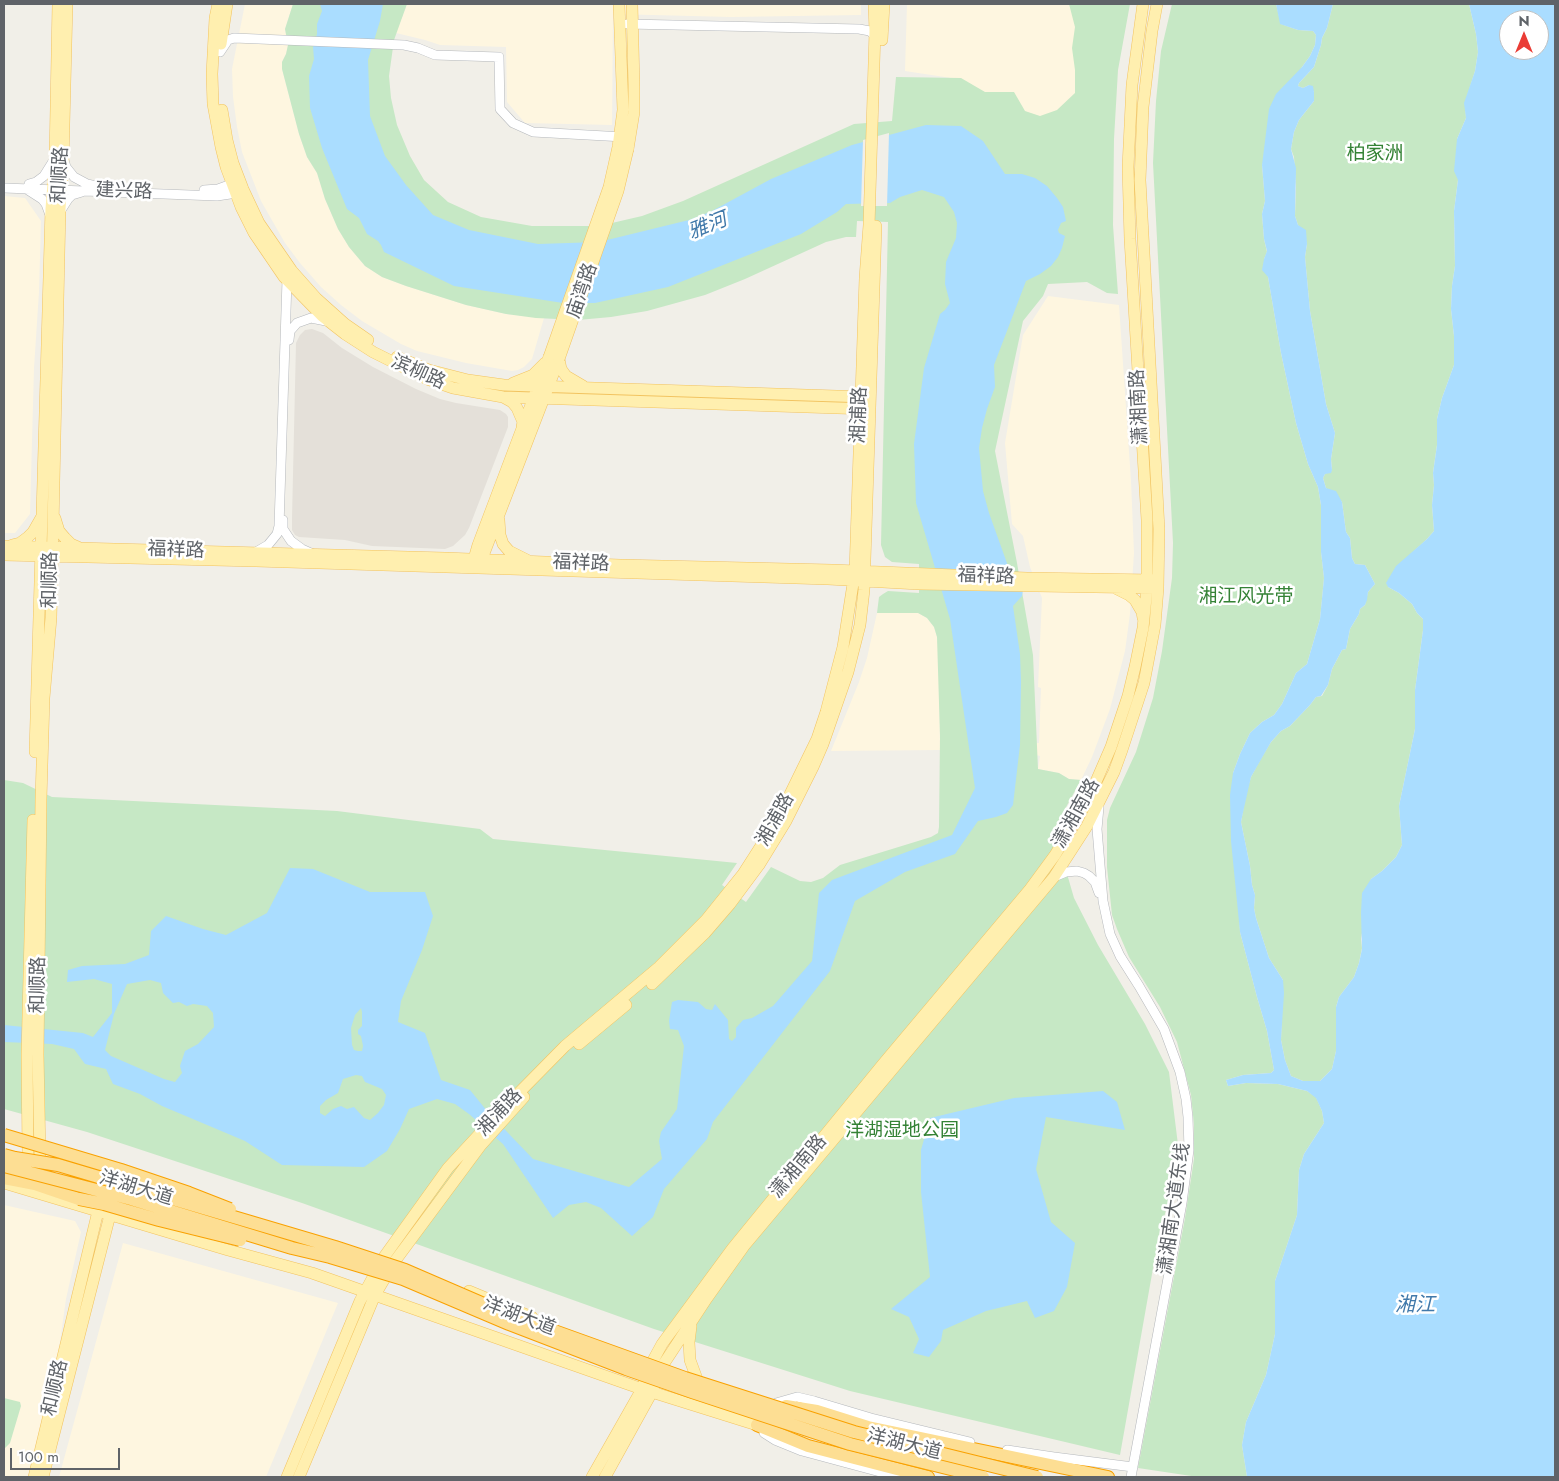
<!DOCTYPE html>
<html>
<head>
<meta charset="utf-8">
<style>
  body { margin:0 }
  #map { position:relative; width:1559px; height:1481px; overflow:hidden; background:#f1efe8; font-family:Jost,sans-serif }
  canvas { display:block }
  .frame { position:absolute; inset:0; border:5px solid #5f6368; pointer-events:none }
  .north { position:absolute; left:1499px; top:10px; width:50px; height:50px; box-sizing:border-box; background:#fff; border:1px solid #bfc1c3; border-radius:50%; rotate:0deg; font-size:14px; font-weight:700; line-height:20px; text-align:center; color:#5f6368 }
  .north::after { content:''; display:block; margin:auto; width:18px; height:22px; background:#ea3c35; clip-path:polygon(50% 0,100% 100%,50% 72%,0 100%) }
  .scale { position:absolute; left:10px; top:1448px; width:110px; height:22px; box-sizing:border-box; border:2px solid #5f6368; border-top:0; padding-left:6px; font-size:15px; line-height:18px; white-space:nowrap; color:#5f6368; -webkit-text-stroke:4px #fff; paint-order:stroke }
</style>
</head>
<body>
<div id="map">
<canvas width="1559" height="1481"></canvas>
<div class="frame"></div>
<div class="north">N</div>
<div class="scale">100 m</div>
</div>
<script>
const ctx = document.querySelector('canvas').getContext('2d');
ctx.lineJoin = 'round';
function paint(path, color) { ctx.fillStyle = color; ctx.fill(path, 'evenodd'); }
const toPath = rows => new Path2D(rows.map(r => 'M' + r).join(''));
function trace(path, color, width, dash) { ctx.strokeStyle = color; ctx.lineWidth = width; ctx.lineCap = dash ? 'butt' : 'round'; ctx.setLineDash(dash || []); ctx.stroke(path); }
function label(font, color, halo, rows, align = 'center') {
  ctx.font = font + ' Jost,"Noto Sans SC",sans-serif'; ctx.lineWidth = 5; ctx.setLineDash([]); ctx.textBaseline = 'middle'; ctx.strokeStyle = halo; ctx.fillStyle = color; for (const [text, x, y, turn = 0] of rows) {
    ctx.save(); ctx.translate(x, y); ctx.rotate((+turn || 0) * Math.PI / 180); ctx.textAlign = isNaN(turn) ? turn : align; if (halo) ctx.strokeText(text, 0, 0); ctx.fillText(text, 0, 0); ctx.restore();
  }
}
paint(toPath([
  [245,4,293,4,285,29,288,45,286,54,282,62,282,69,299,134,307,157,317,173,325,199,338,229,349,247,365,266,382,277,406,286,466,305,506,314,544,318,532,359,524,367,518,370,512,371,466,363,417,351,401,344,362,321,341,305,321,287,300,263,285,243,261,201,242,152,237,127,233,97,232,69],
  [407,4,861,4,861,15,731,17,613,14,612,125,525,123,507,102,506,47,440,45,425,40,396,33],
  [907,4,1090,4,1093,159,958,79,905,71],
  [4,196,25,198,41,221,39,292,34,368,30,514,15,533,4,533],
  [1048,296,1119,305,1131,481,1134,553,1130,614,1125,651,1110,709,1092,757,1081,780,1069,779,1059,773,1038,769,1040,756,1036,755,1036,743,1039,743,1041,688,1038,687,1042,598,1030,567,1023,536,1012,524,1005,443,1023,335],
  [877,613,918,613,927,618,934,627,937,637,939,650,940,750,831,751,859,682,867,658],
  [4,1205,75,1221,81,1232,66,1299,58,1356,28,1477,4,1477],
  [123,1243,338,1303,266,1477,59,1477]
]), '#fef6e0');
paint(toPath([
  [312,329,323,333,342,348,373,367,416,389,440,399,456,403,500,410,506,414,508,417,508,427,469,528,465,535,453,546,445,549,372,546,345,540,299,537,295,535,292,530,292,518,296,343,300,335,305,330]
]), '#e4e0d9');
paint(toPath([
  [293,4,407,4,394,40,389,76,391,98,397,125,410,156,424,180,448,202,481,217,532,226,599,226,642,216,683,201,854,124,892,121,896,77,961,78,985,92,1014,92,1025,111,1040,116,1057,110,1075,93,1075,70,1072,48,1075,27,1069,4,1130,4,1118,70,1114,139,1113,225,1118,294,1107,293,1087,282,1048,284,1043,296,1023,321,995,451,1017,563,1033,655,1038,769,1059,773,1069,779,1081,780,1054,829,1074,898,1098,945,1145,1024,1169,1072,1179,1153,1155,1257,1120,1455,850,1391,654,1329,302,1203,87,1132,4,1109,4,780,23,783,52,797,337,811,480,829,493,839,737,863,722,885,746,902,771,867,800,881,811,882,823,878,840,865,931,837,938,833,939,827,940,736,937,637,934,627,927,618,918,613,877,613,879,597,883,594,888,591,919,593,919,564,892,562,885,557,881,545,888,222,857,221,856,237,846,237,826,242,745,279,705,295,647,311,611,317,578,320,536,318,506,314,466,305,406,286,382,277,365,266,349,247,338,229,325,199,317,173,307,157,299,134,282,69,282,62,286,54,288,45,285,29],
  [1172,4,1276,4,1281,24,1298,30,1313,31,1316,35,1315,45,1310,56,1302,67,1262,165,1265,201,1262,214,1264,239,1267,252,1264,259,1268,277,1281,353,1296,423,1308,464,1318,487,1321,505,1321,552,1324,578,1322,599,1320,619,1307,664,1296,673,1282,704,1274,715,1262,722,1250,733,1240,754,1233,773,1240,932,1257,997,1267,1031,1274,1070,1271,1073,1243,1075,1226,1080,1228,1086,1246,1083,1278,1084,1307,1091,1316,1097,1322,1111,1324,1123,1304,1154,1299,1170,1297,1215,1275,1281,1275,1334,1266,1375,1246,1422,1242,1445,1247,1477,1198,1477,1138,1468,1185,1218,1194,1159,1194,1125,1191,1095,1177,1042,1160,1007,1129,957,1117,929,1112,915,1107,867,1107,820,1110,808,1136,752,1153,698,1162,651,1172,578,1173,543,1153,163,1156,101,1161,51],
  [1333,4,1469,4,1476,34,1478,52,1475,71,1465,103,1466,118,1457,139,1458,180,1454,211,1455,266,1452,286,1451,309,1454,336,1454,365,1442,398,1437,419,1437,445,1433,473,1434,485,1432,505,1434,531,1427,539,1412,553,1388,587,1399,593,1412,604,1417,613,1423,619,1423,630,1415,690,1415,729,1399,806,1402,845,1396,857,1382,871,1371,879,1361,939,1362,948,1359,963,1354,977,1339,997,1336,1007,1336,1051,1332,1069,1320,1081,1303,1081,1291,1076,1285,1060,1281,1040,1283,980,1269,958,1256,918,1254,908,1255,895,1252,885,1250,866,1241,822,1246,794,1251,777,1260,760,1271,742,1281,731,1290,726,1310,705,1316,697,1322,696,1328,685,1332,669,1342,650,1346,649,1350,629,1359,614,1360,609,1365,605,1368,592,1375,584,1365,565,1355,564,1352,558,1350,538,1346,532,1342,502,1326,488,1323,478,1325,474,1332,470,1331,459,1335,433,1326,404,1310,311,1305,257,1307,244,1298,225,1295,216,1296,187,1294,157,1291,149,1294,132,1299,120,1314,101,1314,92,1309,85,1303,88,1298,86,1299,83,1314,67,1321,45,1322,38,1327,28],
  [4,1398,20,1402,21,1406,10,1443,4,1449]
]), '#c6e8c5');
paint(toPath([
  [320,4,383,4,380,21,368,60,370,116,385,156,406,185,433,215,469,230,538,244,599,242,689,220,710,212,771,179,852,145,926,125,961,126,983,141,1005,174,1022,174,1035,178,1047,186,1057,198,1063,207,1066,221,1061,223,1058,230,1059,233,1065,236,1062,248,1058,257,1051,266,1040,274,1026,281,994,365,995,387,987,409,982,428,979,448,983,491,989,513,1008,566,1018,574,1023,590,1022,596,1013,606,1020,654,1021,682,1020,745,1013,805,1007,813,996,817,978,821,955,854,905,872,855,901,830,971,713,1122,707,1139,664,1189,653,1217,632,1236,601,1208,586,1202,569,1205,553,1218,503,1144,469,1114,455,1104,437,1099,409,1109,400,1129,387,1151,364,1167,282,1165,245,1141,162,1106,140,1094,113,1084,106,1069,85,1064,74,1049,52,1044,4,1042,4,1025,83,1033,93,1037,112,1013,112,984,94,979,67,982,68,970,82,966,125,964,149,955,151,931,166,916,203,929,226,935,267,913,290,868,313,869,370,892,425,892,433,916,422,950,401,1001,398,1022,425,1033,441,1080,470,1090,487,1111,533,1159,629,1187,662,1159,659,1141,661,1132,677,1109,684,1046,678,1030,670,1029,669,1021,672,1002,678,1000,698,1002,706,1009,712,1010,715,1004,728,1020,729,1039,732,1041,736,1037,736,1028,743,1020,752,1018,773,1006,812,961,819,893,832,880,952,835,975,788,950,619,916,503,914,444,924,368,940,314,945,310,950,303,945,284,946,262,956,238,957,223,954,212,944,197,922,190,900,197,890,203,846,204,837,212,801,234,668,287,595,303,563,303,454,286,384,252,381,245,378,241,367,234,359,218,347,209,322,148,310,108,309,76,314,59,313,47,317,34,317,24,322,11],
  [150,980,161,983,163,993,173,1003,179,1002,187,1006,193,1004,207,1006,213,1013,214,1027,198,1044,185,1051,180,1066,182,1073,175,1082,164,1079,111,1056,105,1050,114,1014,127,984],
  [361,1008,362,1012,362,1026,358,1030,358,1034,361,1036,363,1046,362,1051,358,1051,354,1050,352,1045,351,1028,355,1015],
  [356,1075,362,1076,365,1082,382,1089,386,1095,384,1105,378,1113,370,1120,364,1118,354,1107,347,1109,341,1106,333,1109,325,1116,320,1113,320,1106,326,1100,338,1093,343,1079],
  [1276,4,1333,4,1327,28,1322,38,1321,45,1314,67,1299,83,1298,86,1303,88,1309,85,1313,86,1314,92,1314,101,1299,120,1294,132,1291,149,1296,168,1295,216,1298,225,1306,230,1307,244,1305,257,1310,311,1326,404,1335,433,1331,459,1332,470,1331,473,1325,474,1323,478,1326,488,1336,491,1342,502,1346,532,1350,538,1352,558,1355,564,1365,565,1375,584,1368,592,1367,600,1365,605,1360,609,1359,614,1350,629,1346,649,1342,650,1332,669,1328,685,1321,696,1316,697,1310,705,1290,726,1281,731,1271,742,1251,777,1244,808,1241,822,1250,866,1252,885,1255,895,1254,908,1256,918,1269,958,1283,980,1284,993,1281,1040,1285,1060,1291,1076,1303,1081,1320,1081,1332,1069,1336,1051,1336,1007,1339,997,1354,977,1359,963,1362,949,1361,913,1362,893,1371,879,1382,871,1396,857,1402,845,1399,806,1415,729,1415,690,1423,630,1423,619,1417,613,1412,604,1399,593,1388,587,1386,583,1396,566,1427,539,1434,531,1432,505,1434,485,1433,473,1437,445,1437,419,1442,398,1454,365,1454,336,1451,309,1452,286,1455,266,1454,211,1458,180,1454,171,1457,139,1466,118,1464,103,1475,71,1478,52,1476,34,1469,4,1555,4,1555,1477,1247,1477,1242,1445,1246,1422,1266,1375,1275,1334,1275,1281,1297,1215,1299,1170,1304,1154,1324,1123,1322,1111,1316,1098,1307,1091,1278,1084,1246,1083,1228,1086,1226,1080,1243,1075,1271,1073,1274,1070,1267,1031,1257,997,1240,932,1231,841,1230,795,1233,773,1240,754,1250,733,1262,722,1274,715,1282,704,1296,673,1307,664,1320,619,1324,578,1321,552,1321,505,1318,487,1308,464,1296,423,1281,353,1268,277,1262,270,1264,259,1267,251,1264,239,1262,214,1265,201,1262,165,1269,109,1276,94,1302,67,1310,56,1315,45,1316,35,1313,31,1298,30,1280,24],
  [1509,20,1539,20,1539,50,1509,50],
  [1103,1091,1117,1102,1125,1130,1046,1117,1036,1169,1051,1222,1075,1243,1067,1287,1054,1311,1035,1318,1027,1301,986,1311,943,1330,941,1341,929,1357,913,1353,919,1339,909,1317,891,1309,930,1277,921,1192,921,1150,930,1118,1014,1098]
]), '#adf');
paint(toPath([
  [889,133,887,206,861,206,863,140]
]), '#f1efe8');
const minor = toPath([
  [627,24,859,29,870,31,875,36],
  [220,52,228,40,234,38,404,45,418,48,435,55,499,57,500,109,513,123,533,132,624,137],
  [64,160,66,167,74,177,87,184,96,186],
  [29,184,36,182,44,176,54,160],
  [4,188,217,196,230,194,240,190],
  [28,190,42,199,46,204,50,215],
  [204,190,218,189,237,182],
  [61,210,68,199,72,195,82,192],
  [289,340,290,331,297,323,311,318,326,321],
  [283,520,283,529,291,541,302,549,311,553],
  [256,552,268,545,277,534,279,526,287,280],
  [1099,807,1097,829,1103,901,1110,934,1120,956,1139,986,1164,1029,1180,1072,1186,1099,1188,1117,1189,1150,1182,1203,1131,1477],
  [1054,877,1066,872,1077,871,1084,873,1089,876,1095,882,1099,893],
  [776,1403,797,1397,814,1401,871,1418,970,1442],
  [764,1433,775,1440,802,1451,899,1477],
  [1007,1450,1054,1457,1133,1467]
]);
const major = toPath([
  [218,4,215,18,212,74,213,104,221,147,226,167,241,207,254,233,284,277,322,316,345,334,373,352,427,379,453,388,503,397,868,409],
  [882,40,884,4],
  [221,44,227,4],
  [222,110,227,140,233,163,243,189,259,223,292,271,316,298,345,324,368,340],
  [618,147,623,110,619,4],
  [628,149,634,112,634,86,632,4],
  [397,357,429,370,468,380,504,385,867,397],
  [559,359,561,369,566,376,583,386],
  [513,383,533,375,545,363],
  [503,397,512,402,517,408,523,422,522,427],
  [55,518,59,531,65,538,71,544,78,547],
  [499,520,500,535,503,544,509,551,527,560],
  [12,545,20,543,28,537,33,532,41,518],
  [4,546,445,558,620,565,832,570,1027,578,1154,580],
  [4,555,256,561,828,579,919,584,1154,588],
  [472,566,478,545,549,357],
  [481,566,483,556,559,359],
  [1117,589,1129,595,1135,600,1142,612,1143,618],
  [35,752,51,209,55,158,58,4],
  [652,984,705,933,730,904,759,865,786,821,813,767,823,744,848,672,860,625,864,590,876,226],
  [579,1044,626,1005],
  [28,1155,27,1055,33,820],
  [40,1157,38,1054,41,799,44,698,51,618,60,209,63,164,67,4],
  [4,1183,228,1250,312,1273,642,1389,757,1425],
  [469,1291,532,1317],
  [691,1326,689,1342,690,1360,697,1379],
  [34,1477,98,1211],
  [43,1477,110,1215],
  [287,1477,360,1301,384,1257,448,1168,497,1115,565,1046,659,967,706,920,743,874,777,821,817,739,826,712,843,647,855,571,865,278,869,225,875,31,874,4],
  [299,1477,375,1295,395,1261,481,1145,524,1097],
  [592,1477,642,1389,650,1366,662,1344,732,1249,883,1064,1030,889,1055,855,1088,800,1111,747,1128,696,1135,667,1143,628,1147,588,1147,520,1130,239,1128,167,1132,85,1143,4],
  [605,1477,652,1392,661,1368,707,1298,744,1246,1054,877,1087,826,1114,772,1122,750,1144,683,1155,625,1158,588,1159,529,1140,180,1143,107,1152,31,1157,4]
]);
const highway = toPath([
  [4,1178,35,1184,79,1199],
  [786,1406,817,1411,868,1427,1108,1477],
  [757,1425,808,1446,928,1477]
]);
trace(minor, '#b5b8bc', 10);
trace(major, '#f2c360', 12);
trace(highway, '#f9a100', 14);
trace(minor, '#fff', 9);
trace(major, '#ffefaf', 11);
trace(highway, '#fdde93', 12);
const majorBridge = toPath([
  [549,357,609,187,618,147],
  [559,359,618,191,628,149]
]);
const highwayBridge = toPath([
  [4,1135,121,1170,189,1193,230,1209],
  [4,1155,15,1158,58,1165,335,1247,405,1270,507,1314,685,1378,854,1432,1037,1477],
  [4,1166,131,1199,292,1248,330,1257,403,1279,509,1324,626,1369,692,1392,850,1444,983,1477],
  [79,1199,104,1204,159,1220,240,1240]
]);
trace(majorBridge, '#f2c360', 12, []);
trace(highwayBridge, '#f9a100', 14, []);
trace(majorBridge, '#ffefaf', 11);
trace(highwayBridge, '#fdde93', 12);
label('19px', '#348235', '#fff', [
  ["柏家洲",1375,154],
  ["湘江风光带",1246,597],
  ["洋湖湿地公园",902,1131]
]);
label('19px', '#5f6368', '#fff', [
  ["和顺路",61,175,-87],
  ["建兴路",124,192,2],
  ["庙湾路",583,291,-71],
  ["滨柳路",418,373,24],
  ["潇湘南路",1140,407,-93],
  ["湘浦路",860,415,-88],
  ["福祥路",176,551,2],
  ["福祥路",581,564,2],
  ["福祥路",986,577,2],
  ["和顺路",51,580,-89],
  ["潇湘南路",1077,814,-61],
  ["湘浦路",776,820,-61],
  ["和顺路",39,985,-89],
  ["湘浦路",500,1113,-47],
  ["潇湘南路",799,1167,-50],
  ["洋湖大道",136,1189,17],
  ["潇湘南大道东线",1175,1209,-82],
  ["洋湖大道",519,1317,21],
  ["和顺路",56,1388,-77],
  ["洋湖大道",904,1445,14]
]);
label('italic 20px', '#4179aa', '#fff', [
  ["雅河",708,227,-22],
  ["湘江",1415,1306]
]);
</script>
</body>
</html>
